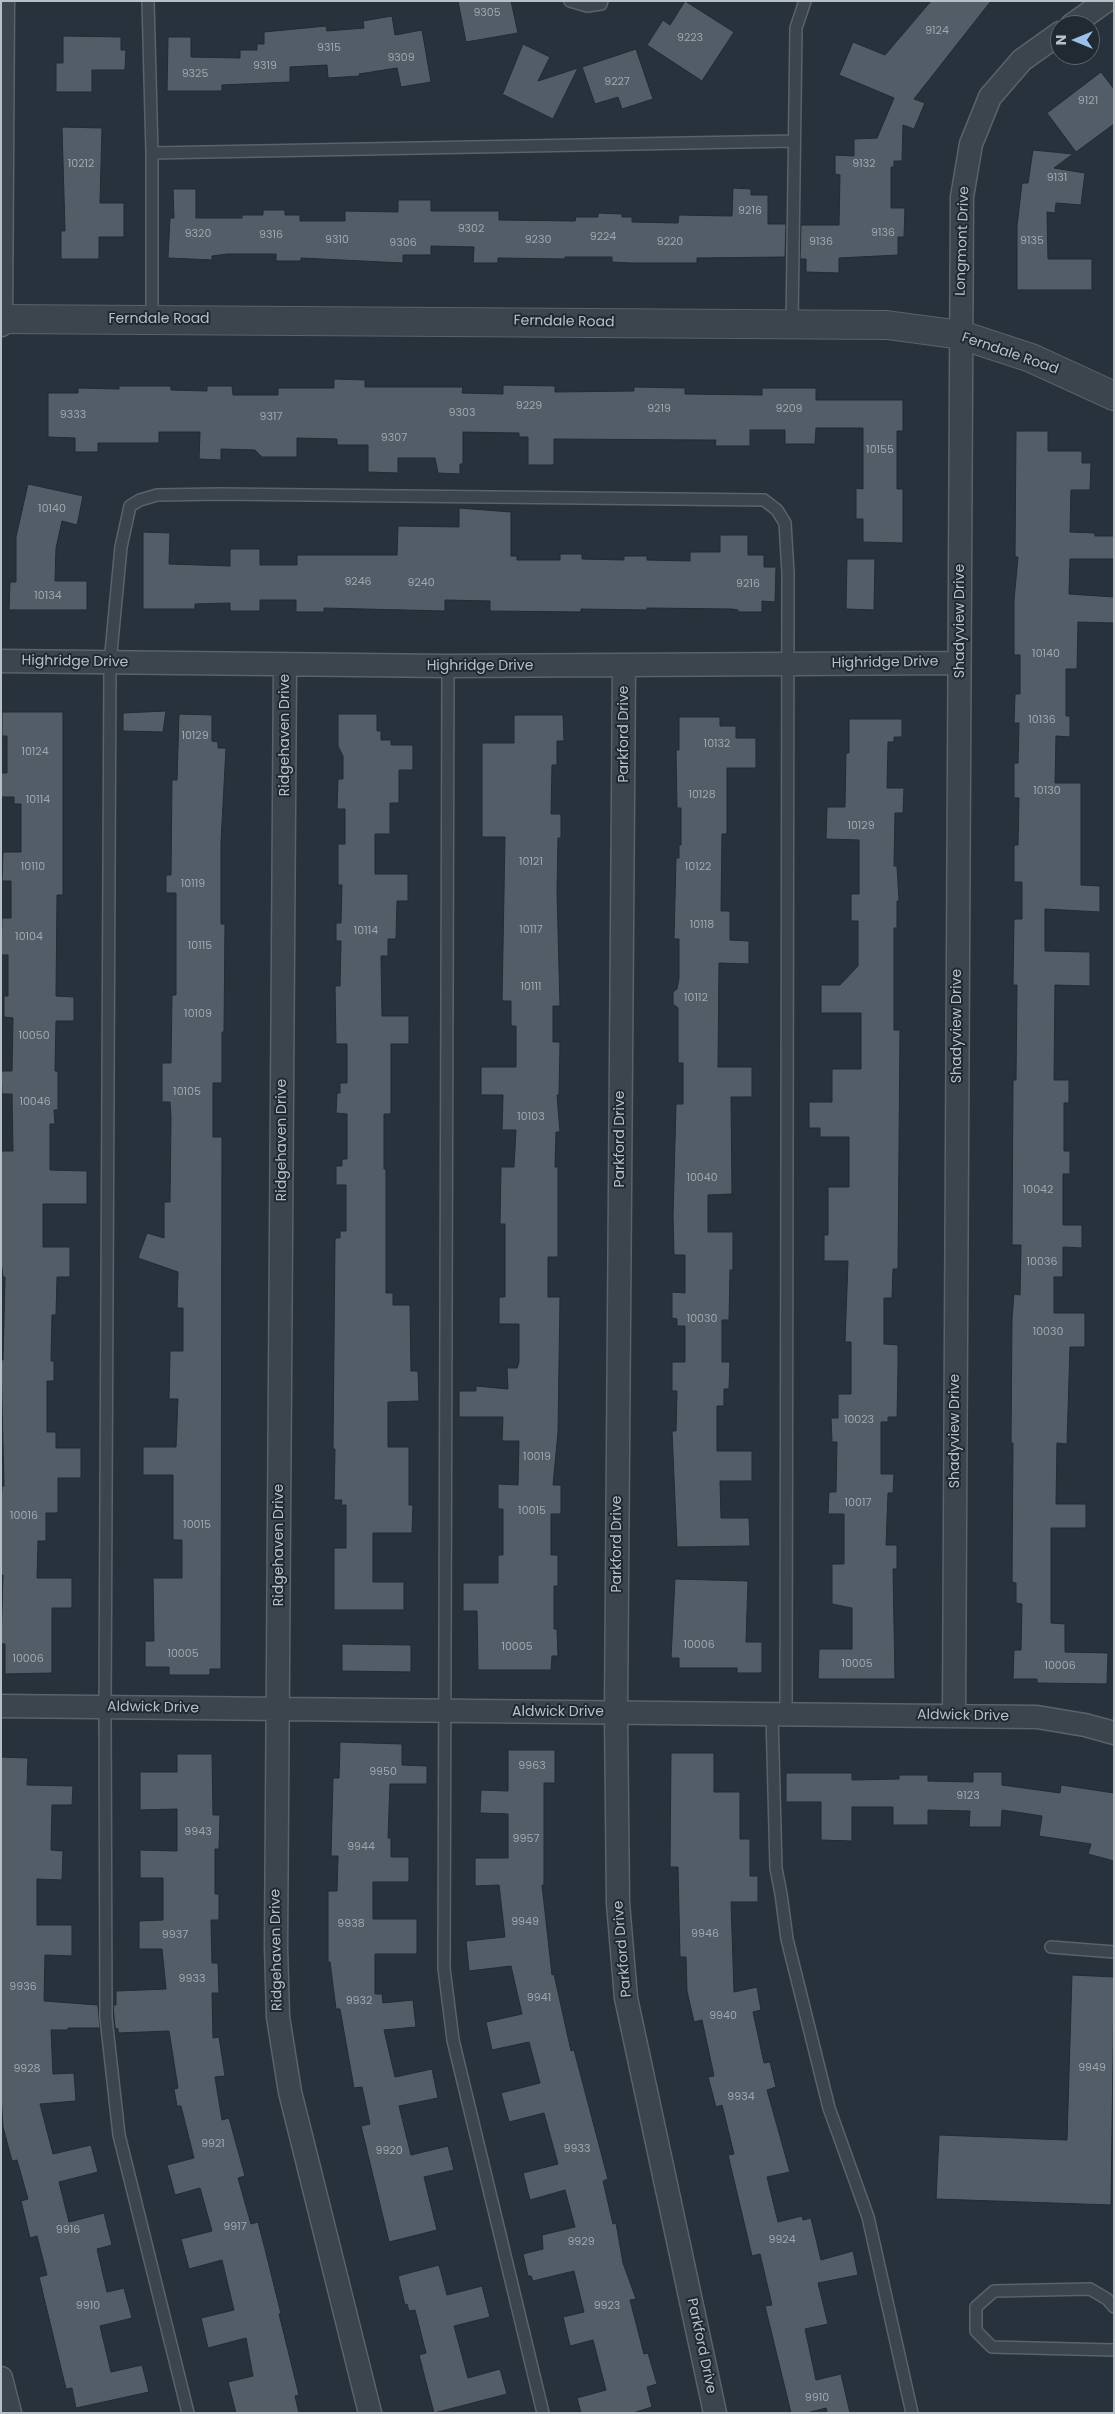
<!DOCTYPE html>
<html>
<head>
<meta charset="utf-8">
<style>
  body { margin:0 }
  #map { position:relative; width:1115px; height:2414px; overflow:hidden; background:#28323c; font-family:Poppins,sans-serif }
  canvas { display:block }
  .frame { position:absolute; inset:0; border:2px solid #b8bfc7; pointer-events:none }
  .north { position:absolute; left:1050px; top:15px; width:50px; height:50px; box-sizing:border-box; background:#212932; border:1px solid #5d656e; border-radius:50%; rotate:270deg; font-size:14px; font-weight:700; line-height:20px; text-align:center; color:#b8bfc7 }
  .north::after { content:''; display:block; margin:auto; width:18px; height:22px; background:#9ac0eb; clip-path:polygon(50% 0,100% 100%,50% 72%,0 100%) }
</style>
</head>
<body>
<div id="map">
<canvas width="1115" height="2414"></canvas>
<div class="frame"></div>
<div class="north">N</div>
</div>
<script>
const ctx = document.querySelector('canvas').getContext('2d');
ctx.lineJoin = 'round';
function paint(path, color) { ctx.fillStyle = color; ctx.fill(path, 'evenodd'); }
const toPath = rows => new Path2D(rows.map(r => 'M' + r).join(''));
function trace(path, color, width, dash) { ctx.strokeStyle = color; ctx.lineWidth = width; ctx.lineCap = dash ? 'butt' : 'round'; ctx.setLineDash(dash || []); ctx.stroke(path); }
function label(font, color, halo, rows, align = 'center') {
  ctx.font = font + ' Poppins,sans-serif'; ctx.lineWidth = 4; ctx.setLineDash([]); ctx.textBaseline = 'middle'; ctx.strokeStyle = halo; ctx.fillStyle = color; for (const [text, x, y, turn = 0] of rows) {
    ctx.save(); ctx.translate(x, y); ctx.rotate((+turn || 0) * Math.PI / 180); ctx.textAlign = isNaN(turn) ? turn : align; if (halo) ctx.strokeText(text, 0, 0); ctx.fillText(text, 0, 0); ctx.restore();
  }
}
const building = toPath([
  [458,1,511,1,518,33,466,42,458,1],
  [685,1,734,32,702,81,647,45,663,20,670,25,685,1],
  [931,1,991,1,914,99,925,103,914,129,903,125,902,161,894,161,894,167,891,167,891,208,905,208,904,237,898,237,898,255,839,258,839,273,806,272,806,259,800,259,801,225,839,225,840,175,835,174,835,155,854,156,854,139,877,138,894,98,839,75,853,42,885,55,931,1],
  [392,16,395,35,422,30,431,82,401,87,397,68,359,74,360,76,328,78,327,65,290,67,290,82,222,85,222,91,167,91,168,37,191,37,191,57,240,58,240,50,257,50,257,44,264,44,264,32,326,26,327,31,364,28,363,21,392,16],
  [63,36,121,37,121,50,126,50,125,70,92,70,92,92,56,92,56,63,63,63,63,36],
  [523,44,550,57,538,81,578,68,553,119,500,93,503,93,523,44],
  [636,49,653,99,622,109,618,97,595,104,582,67,636,49],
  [1101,72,1114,89,1114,124,1076,152,1047,113,1101,72],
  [62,127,102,128,100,203,124,203,124,237,99,237,99,259,61,259,61,231,65,231,62,127],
  [1033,150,1073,154,1054,168,1085,173,1081,205,1056,203,1055,213,1047,212,1048,259,1092,259,1092,290,1017,290,1017,226,1022,183,1028,183,1033,150],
  [733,188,751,189,751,195,768,195,768,224,786,224,785,257,697,258,697,263,631,263,612,262,612,257,565,257,565,259,498,258,498,263,473,263,474,247,431,246,431,255,403,255,403,263,301,258,301,261,276,261,276,254,227,254,212,256,212,260,168,258,170,218,174,218,173,189,196,189,196,218,242,218,242,215,263,215,263,210,285,210,285,215,300,215,300,221,345,221,345,211,398,212,398,200,431,200,431,211,499,211,499,220,575,221,576,217,598,217,598,213,622,214,622,217,632,217,632,222,678,223,679,215,732,216,733,188],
  [334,379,365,380,365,387,463,387,462,393,503,394,503,385,555,386,555,392,634,391,634,387,685,388,685,394,762,395,762,388,816,388,816,400,903,400,903,431,897,431,897,489,903,489,903,543,863,542,863,519,856,519,856,488,863,489,863,428,816,428,815,444,785,444,785,430,750,430,750,446,715,446,716,440,704,440,554,439,554,465,528,465,528,437,519,437,519,433,463,432,463,464,460,464,460,474,438,473,435,458,398,458,398,473,368,472,368,445,337,445,337,439,297,438,297,457,262,457,255,450,221,449,221,460,199,459,200,432,159,432,159,443,98,443,98,452,75,452,75,438,48,437,48,393,78,393,78,388,119,389,119,386,171,386,171,390,207,391,207,386,232,386,233,395,278,395,278,388,334,388,334,379],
  [1016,431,1048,431,1048,451,1082,451,1082,463,1091,463,1090,490,1071,490,1070,532,1095,533,1095,536,1114,536,1114,559,1070,559,1069,594,1114,597,1114,623,1078,622,1077,669,1066,669,1066,716,1070,716,1070,737,1056,736,1055,783,1081,783,1081,885,1100,886,1100,912,1045,909,1045,951,1090,952,1090,986,1055,985,1054,1080,1069,1080,1069,1103,1064,1103,1064,1151,1070,1151,1070,1174,1063,1174,1063,1225,1082,1225,1082,1248,1063,1247,1063,1277,1054,1277,1054,1313,1085,1313,1085,1347,1070,1347,1067,1444,1057,1443,1056,1504,1086,1504,1086,1528,1051,1528,1051,1623,1065,1624,1065,1652,1108,1653,1107,1684,1037,1683,1037,1679,1013,1679,1014,1650,1021,1650,1022,1604,1016,1603,1016,1583,1012,1582,1013,1443,1011,1443,1012,1318,1014,1294,1020,1295,1021,1245,1012,1245,1013,1080,1016,1080,1017,985,1013,985,1014,919,1022,919,1022,882,1014,882,1014,845,1018,845,1019,798,1014,798,1014,763,1018,763,1019,723,1014,723,1015,694,1020,694,1020,655,1014,655,1014,600,1018,557,1015,557,1016,431],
  [28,484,83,496,77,525,62,521,56,548,55,581,87,581,87,610,9,610,10,582,16,582,16,537,28,484],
  [459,508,511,512,511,556,517,556,517,560,560,560,560,554,582,554,582,559,624,560,624,556,647,556,647,560,690,561,690,552,720,552,720,535,748,535,748,555,764,555,764,567,776,567,775,602,762,601,762,612,738,612,738,610,732,609,647,608,647,610,581,609,581,612,490,611,490,601,445,600,445,611,324,608,324,612,296,612,296,600,260,600,260,611,230,611,230,603,195,604,195,609,143,609,143,532,170,533,169,564,230,566,230,549,260,549,260,565,297,565,297,555,397,555,398,526,459,527,459,508],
  [847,559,875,559,874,610,846,609,847,559],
  [166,711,163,732,123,731,123,713,166,711],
  [2,712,63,712,63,895,57,895,56,996,74,997,74,1021,56,1021,55,1071,58,1071,58,1110,54,1110,55,1124,50,1124,50,1170,87,1171,87,1204,43,1204,43,1247,70,1247,70,1277,57,1277,56,1315,52,1315,51,1361,54,1361,54,1381,47,1381,47,1432,56,1432,56,1448,81,1448,81,1478,58,1478,58,1513,46,1513,46,1541,38,1541,37,1578,72,1578,72,1608,52,1608,52,1673,5,1674,5,1644,1,1644,3,1575,1,1575,1,1503,2,1486,4,1486,1,1360,3,1360,5,1277,3,1277,1,1261,1,1151,13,1151,12,1094,2,1094,1,1071,12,1071,13,1018,4,1017,4,996,8,996,8,955,1,955,2,918,11,918,11,881,2,881,3,852,21,852,21,804,14,804,14,797,1,797,1,773,7,773,7,736,2,736,2,712],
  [179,714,212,715,212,741,218,742,218,748,226,748,221,842,221,924,225,924,224,1032,222,1032,222,1083,213,1083,213,1137,222,1137,221,1669,210,1669,210,1675,169,1675,169,1667,145,1667,145,1641,154,1641,153,1578,182,1578,182,1540,173,1540,173,1475,143,1475,143,1447,176,1447,178,1399,169,1399,170,1351,183,1351,183,1308,177,1308,178,1272,138,1258,147,1233,164,1238,164,1202,170,1202,171,1117,170,1102,162,1102,162,1063,171,1063,172,995,176,995,176,893,166,893,166,875,171,875,172,780,177,780,179,714],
  [338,714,377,714,377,731,381,731,381,740,391,740,391,745,413,745,413,770,399,770,399,803,390,803,390,834,375,834,375,874,408,874,408,901,397,901,396,939,388,939,388,956,381,956,382,1016,409,1016,409,1044,391,1044,391,1114,384,1114,384,1169,386,1169,386,1293,393,1293,393,1305,410,1305,411,1371,418,1371,419,1401,388,1402,388,1447,409,1447,409,1505,413,1505,412,1533,373,1533,373,1582,404,1582,404,1610,334,1610,334,1548,346,1548,346,1505,341,1505,342,1500,334,1500,335,1449,333,1449,335,1238,340,1238,340,1231,346,1231,346,1185,336,1185,336,1166,342,1166,342,1159,347,1159,347,1114,336,1113,337,1093,340,1093,340,1083,347,1083,347,1044,336,1044,335,986,340,986,341,941,336,941,336,923,341,923,342,885,338,885,338,844,345,844,345,809,337,809,338,779,343,779,343,756,338,746,338,714],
  [514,715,563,715,564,741,557,741,557,765,552,765,551,814,561,814,561,838,558,838,557,892,560,1006,553,1006,553,1042,560,1042,559,1095,557,1095,560,1132,556,1132,555,1167,558,1167,558,1257,548,1257,548,1297,560,1297,558,1432,553,1485,561,1485,561,1514,551,1514,551,1555,558,1555,558,1586,554,1586,554,1629,557,1629,558,1656,552,1656,551,1670,478,1670,477,1611,463,1611,463,1583,498,1583,498,1555,503,1555,503,1509,498,1509,498,1484,518,1485,519,1441,502,1441,503,1417,459,1417,459,1391,476,1391,476,1386,508,1389,507,1368,517,1368,519,1362,519,1324,499,1324,499,1297,505,1297,505,1224,500,1224,501,1167,514,1167,516,1130,502,1130,503,1095,481,1095,481,1067,516,1067,516,1026,511,1026,511,1001,502,1001,505,837,482,837,482,743,514,743,514,715],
  [679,717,720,717,720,726,736,726,736,738,756,738,756,768,727,768,727,834,722,834,721,911,730,911,730,940,749,941,749,964,719,963,718,1067,752,1067,752,1097,731,1097,732,1194,708,1195,708,1232,733,1232,733,1270,730,1270,729,1320,722,1320,722,1362,730,1362,729,1389,724,1389,724,1406,717,1406,717,1451,752,1451,752,1481,720,1481,721,1518,749,1518,750,1546,677,1547,672,1431,676,1431,677,1391,672,1391,672,1362,685,1362,685,1326,677,1326,677,1319,672,1318,672,1292,685,1293,685,1255,674,1255,673,1216,676,1104,683,1104,683,1063,678,1063,678,1008,673,1004,673,992,677,989,679,978,679,939,674,939,676,858,679,858,679,845,681,845,681,808,677,808,676,750,679,750,679,717],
  [849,719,902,719,902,737,894,737,894,742,888,742,887,788,904,788,903,813,895,813,894,866,897,866,899,901,897,901,897,928,894,928,894,1030,900,1030,898,1269,893,1269,892,1298,884,1298,884,1344,898,1345,898,1366,897,1417,888,1417,888,1422,881,1422,881,1474,894,1474,893,1493,888,1493,886,1545,897,1545,897,1569,893,1569,895,1679,818,1679,819,1649,852,1649,852,1608,832,1604,832,1564,844,1564,844,1514,828,1514,829,1492,836,1492,837,1442,832,1442,831,1418,838,1418,838,1394,851,1394,851,1342,845,1342,848,1261,824,1261,824,1235,828,1235,828,1187,849,1187,849,1137,820,1137,820,1128,809,1128,809,1102,832,1102,832,1069,861,1069,861,1013,821,1013,821,985,840,985,858,966,858,921,851,921,851,894,859,894,859,840,826,839,827,807,845,807,846,753,849,753,849,719],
  [675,1579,748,1581,746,1642,762,1642,762,1673,737,1673,737,1668,679,1668,679,1658,671,1658,675,1579],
  [342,1644,411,1645,411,1672,342,1671,342,1644],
  [340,1742,402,1744,402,1765,427,1766,427,1784,390,1784,388,1838,391,1838,391,1857,409,1857,409,1882,373,1882,373,1919,417,1919,417,1954,375,1954,375,1994,382,1994,383,2003,413,2000,416,2027,384,2030,395,2077,432,2069,438,2098,399,2106,411,2155,448,2146,454,2170,424,2177,437,2230,389,2242,361,2126,370,2124,362,2087,354,2088,340,2009,336,2009,330,1962,328,1962,328,1891,337,1891,338,1856,331,1856,333,1778,339,1778,340,1742],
  [508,1750,555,1750,555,1783,544,1783,544,1885,542,1885,552,1975,554,1974,571,2051,574,2050,608,2179,603,2181,613,2224,616,2223,623,2263,636,2299,630,2300,644,2354,648,2353,657,2384,647,2387,652,2407,633,2413,581,2413,577,2398,606,2390,593,2340,570,2346,563,2317,584,2312,574,2271,533,2281,531,2276,528,2276,523,2254,543,2249,542,2235,575,2227,565,2190,530,2200,523,2173,558,2164,544,2113,509,2122,501,2093,540,2083,529,2042,492,2050,486,2022,522,2014,511,1966,469,1971,466,1941,505,1937,499,1885,475,1886,475,1858,508,1858,508,1814,480,1813,481,1790,508,1791,508,1750],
  [671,1753,714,1753,714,1792,740,1792,740,1839,750,1839,750,1876,758,1876,758,1902,731,1902,734,1992,757,1987,761,2010,753,2012,764,2063,770,2062,776,2087,767,2090,790,2172,767,2177,778,2222,802,2216,803,2220,811,2218,821,2260,853,2251,858,2275,818,2283,828,2324,805,2329,816,2380,841,2374,850,2413,827,2413,826,2408,807,2413,791,2413,765,2306,772,2305,760,2254,752,2256,728,2155,734,2154,722,2105,716,2107,708,2077,714,2076,702,2020,694,2022,687,1991,686,1957,680,1957,678,1867,670,1867,671,1753],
  [177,1754,212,1754,213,1815,220,1815,219,1849,215,1849,215,1894,219,1894,219,1920,211,1920,212,1963,218,1963,219,1993,212,1993,213,2038,219,2037,225,2076,215,2077,222,2120,229,2118,245,2176,238,2178,251,2224,258,2222,265,2249,281,2314,279,2314,299,2395,295,2396,299,2413,236,2413,228,2382,253,2376,246,2338,208,2348,201,2318,234,2310,222,2260,189,2269,181,2239,212,2231,200,2188,175,2195,167,2165,194,2158,181,2106,177,2106,174,2089,178,2088,169,2031,118,2033,118,2029,115,2028,113,2005,116,2005,116,1991,166,1989,162,1949,139,1949,139,1921,163,1920,163,1878,140,1878,140,1850,177,1851,177,1809,140,1810,140,1772,177,1772,177,1754],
  [1,1757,28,1758,27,1785,73,1786,72,1805,52,1805,51,1850,63,1851,62,1880,37,1879,37,1925,72,1925,72,1956,45,1955,44,2001,98,2005,100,2028,68,2028,68,2030,51,2030,53,2074,74,2073,76,2101,40,2104,53,2154,91,2145,98,2172,59,2182,69,2222,104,2213,112,2245,97,2249,107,2292,124,2288,132,2318,100,2326,111,2372,142,2365,149,2392,76,2408,72,2388,66,2389,39,2277,47,2275,37,2236,30,2238,21,2201,28,2199,17,2160,12,2161,3,2127,1,2094,1,1757],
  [973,1772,1002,1772,1002,1785,1060,1793,1061,1785,1114,1793,1114,1861,1088,1854,1091,1844,1039,1836,1042,1816,1002,1810,1001,1827,969,1827,970,1811,928,1810,928,1825,893,1825,893,1807,852,1807,852,1841,821,1840,821,1802,786,1802,786,1773,852,1773,852,1780,899,1779,899,1775,928,1775,928,1781,973,1782,973,1772],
  [1072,1975,1114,1977,1111,2205,936,2199,939,2135,1067,2140,1072,1975],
  [439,2265,447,2295,482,2286,490,2317,454,2326,468,2378,500,2369,507,2394,434,2413,419,2355,426,2353,415,2310,409,2311,407,2304,405,2305,398,2276,439,2265]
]);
paint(building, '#525d67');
trace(building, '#232b34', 1);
const service = toPath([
  [148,1,152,153,152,319],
  [570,1,587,6,601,4,602,1],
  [152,153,794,141],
  [792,325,796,28,805,1],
  [448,666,444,1968,453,2040,543,2413],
  [772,1714,776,1868,781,1894,787,1939,829,2108,868,2217,912,2413],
  [1051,1947,1114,1952],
  [1114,2307,1107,2299,1090,2289,994,2291,976,2307,976,2331,992,2347,1114,2350],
  [188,2413,119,2135,106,2018,105,1707,110,663,121,547,130,506,140,500,157,495,220,494,764,500,777,510,785,523,788,573,786,1714]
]);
const minor = toPath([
  [1072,25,1106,1],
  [1,325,3,1],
  [1,661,448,666,959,663],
  [285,666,276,1947,278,2017,290,2092,370,2413],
  [624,666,616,1712,618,1903,626,1998,715,2413],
  [1,1706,1037,1717,1085,1725,1114,1733],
  [954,1716,962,197,971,144,990,97,1022,60,1060,33],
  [1,2378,10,2413]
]);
const tertiary = toPath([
  [1,319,887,325,961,335,1031,358,1114,396]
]);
trace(service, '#5a626a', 14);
trace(minor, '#5a626a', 25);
trace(tertiary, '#5a626a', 30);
trace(service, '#3c444d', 11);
trace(minor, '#3c444d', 22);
trace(tertiary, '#3c444d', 28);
label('11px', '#9ea6af', null, [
  ["9305",487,13],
  ["9124",937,31],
  ["9223",690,38],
  ["9315",329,48],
  ["9309",401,58],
  ["9319",265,66],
  ["9325",195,74],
  ["9227",617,82],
  ["9121",1088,101],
  ["10212",81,164],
  ["9132",864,164],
  ["9131",1057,178],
  ["9216",750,211],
  ["9302",471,229],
  ["9136",883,233],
  ["9320",198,234],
  ["9316",271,235],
  ["9224",603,237],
  ["9310",337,240],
  ["9230",538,240],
  ["9135",1032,241],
  ["9220",670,242],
  ["9136",821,242],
  ["9306",403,243],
  ["9229",529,406],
  ["9219",659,409],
  ["9209",789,409],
  ["9303",462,413],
  ["9333",73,415],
  ["9317",271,417],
  ["9307",394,438],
  ["10155",880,450],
  ["10140",52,509],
  ["9246",358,582],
  ["9240",421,583],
  ["9216",748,584],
  ["10134",48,596],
  ["10140",1046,654],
  ["10136",1042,720],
  ["10129",195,736],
  ["10132",717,744],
  ["10124",35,752],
  ["10130",1047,791],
  ["10128",702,795],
  ["10114",38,800],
  ["10129",861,826],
  ["10121",531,862],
  ["10110",33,867],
  ["10122",698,867],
  ["10119",193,884],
  ["10118",702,925],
  ["10117",531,930],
  ["10114",366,931],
  ["10104",29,937],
  ["10115",200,946],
  ["10111",531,987],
  ["10112",696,998],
  ["10109",198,1014],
  ["10050",34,1036],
  ["10105",187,1092],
  ["10046",35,1102],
  ["10103",531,1117],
  ["10040",702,1178],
  ["10042",1038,1190],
  ["10036",1042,1262],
  ["10030",702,1319],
  ["10030",1048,1332],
  ["10023",859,1420],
  ["10019",537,1457],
  ["10017",858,1503],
  ["10015",532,1511],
  ["10016",24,1516],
  ["10015",197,1525],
  ["10006",699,1645],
  ["10005",517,1647],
  ["10005",183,1654],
  ["10006",28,1659],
  ["10005",857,1664],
  ["10006",1060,1666],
  ["9963",532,1766],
  ["9950",383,1772],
  ["9123",968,1796],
  ["9943",198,1832],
  ["9957",526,1839],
  ["9944",361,1847],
  ["9949",525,1922],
  ["9938",351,1924],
  ["9946",705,1934],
  ["9937",175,1935],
  ["9933",192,1979],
  ["9936",23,1987],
  ["9941",539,1998],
  ["9932",359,2001],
  ["9940",723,2016],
  ["9949",1092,2068],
  ["9928",27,2069],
  ["9934",741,2097],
  ["9921",213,2144],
  ["9933",577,2149],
  ["9920",389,2151],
  ["9917",235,2227],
  ["9916",68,2230],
  ["9924",782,2240],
  ["9929",581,2242],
  ["9910",88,2306],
  ["9923",607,2306],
  ["9910",817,2398]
]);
label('14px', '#b8bfc7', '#212932', [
  ["Longmont Drive",963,241,-88],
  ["Ferndale Road",159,319],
  ["Ferndale Road",564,322,1],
  ["Ferndale Road",1010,354,19],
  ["Shadyview Drive",960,621,-90],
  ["Highridge Drive",75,662,1],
  ["Highridge Drive",885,663,-1],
  ["Highridge Drive",480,666],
  ["Parkford Drive",624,734,-90],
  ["Ridgehaven Drive",285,735,-90],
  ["Shadyview Drive",957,1026,-90],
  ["Parkford Drive",620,1139,-90],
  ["Ridgehaven Drive",282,1140,-90],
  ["Shadyview Drive",955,1431,-90],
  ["Parkford Drive",617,1544,-90],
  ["Ridgehaven Drive",279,1545,-90],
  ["Aldwick Drive",153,1708,1],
  ["Aldwick Drive",558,1712],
  ["Aldwick Drive",963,1716,1],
  ["Parkford Drive",623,1949,-95],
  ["Ridgehaven Drive",277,1950,-91],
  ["Parkford Drive",701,2346,78]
]);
</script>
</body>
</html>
